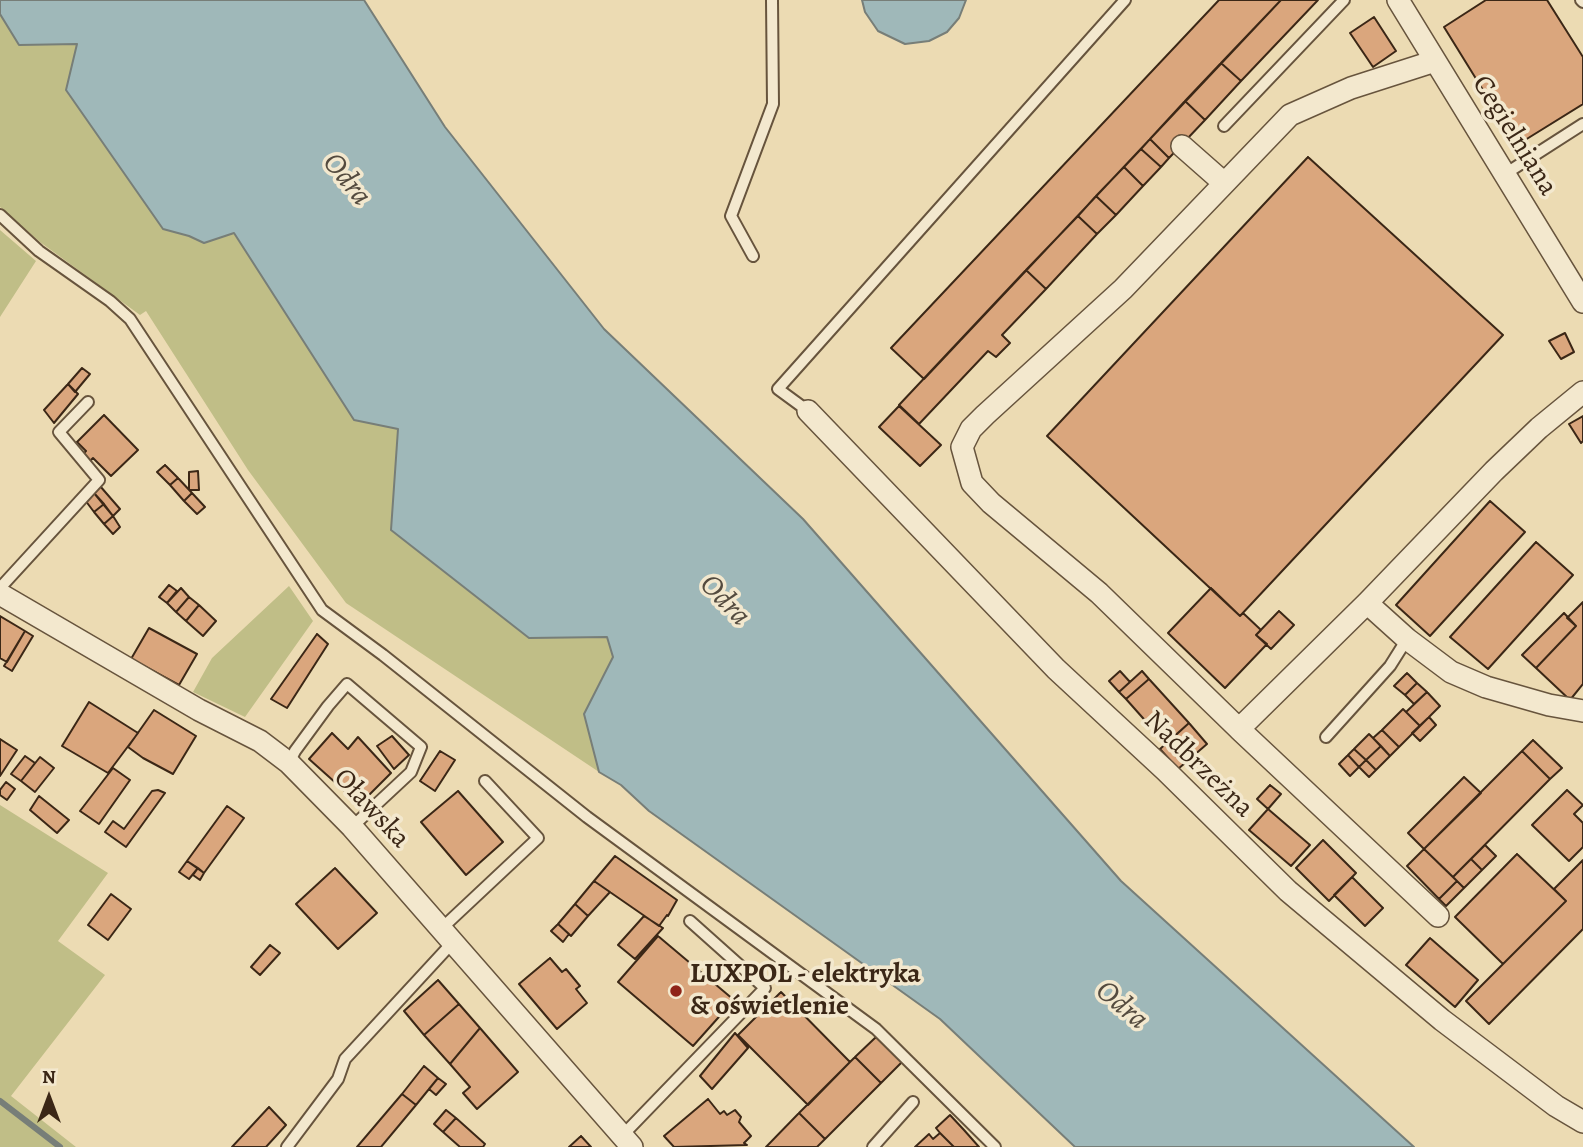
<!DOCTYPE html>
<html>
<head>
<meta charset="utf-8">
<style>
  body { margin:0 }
  #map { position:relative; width:1583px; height:1147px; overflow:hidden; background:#ecdbb3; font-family:Alegreya,serif }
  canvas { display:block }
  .north { position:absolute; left:14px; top:1063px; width:70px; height:70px; -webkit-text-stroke:5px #f3e8ce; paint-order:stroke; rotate:0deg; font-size:19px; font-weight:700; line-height:28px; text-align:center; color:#3b2716 }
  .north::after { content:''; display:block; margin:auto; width:24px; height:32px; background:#3b2716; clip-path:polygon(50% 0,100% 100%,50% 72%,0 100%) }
</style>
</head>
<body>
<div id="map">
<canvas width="1583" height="1147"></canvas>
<div class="north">N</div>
</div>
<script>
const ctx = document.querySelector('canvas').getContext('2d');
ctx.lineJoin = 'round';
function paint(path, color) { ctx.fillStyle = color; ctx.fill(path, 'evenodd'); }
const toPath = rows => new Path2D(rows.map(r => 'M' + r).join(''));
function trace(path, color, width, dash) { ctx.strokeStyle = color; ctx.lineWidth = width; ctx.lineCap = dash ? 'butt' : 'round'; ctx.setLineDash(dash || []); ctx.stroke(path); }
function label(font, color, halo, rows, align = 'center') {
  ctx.font = font + ' Alegreya,serif'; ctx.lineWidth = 7; ctx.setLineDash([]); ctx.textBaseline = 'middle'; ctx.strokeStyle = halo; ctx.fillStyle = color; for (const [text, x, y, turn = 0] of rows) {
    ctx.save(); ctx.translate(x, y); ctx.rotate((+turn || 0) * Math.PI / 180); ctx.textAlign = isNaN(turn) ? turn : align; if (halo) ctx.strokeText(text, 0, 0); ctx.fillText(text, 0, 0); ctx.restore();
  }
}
paint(toPath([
  [0,14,19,45,77,44,163,229,189,236,204,243,234,233,354,419,399,429,529,638,607,637,613,657,584,714,599,772,346,603,248,470,146,311,140,315,40,242,0,207],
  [0,230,36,261,0,317],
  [289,586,313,621,245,717,193,692,212,658],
  [0,805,108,873,58,941,105,975,11,1096,76,1147,0,1147]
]), '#c0be87');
const water = toPath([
  [0,0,364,0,445,127,604,329,803,519,1121,881,1414,1147,1075,1147,940,1019,649,811,621,785,599,772,584,714,613,657,607,637,529,638,391,530,398,429,354,420,234,233,204,243,189,236,163,229,66,90,77,44,19,45,0,14,0,0],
  [862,0,966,0,959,18,947,32,929,41,905,44,878,31,865,12,862,0]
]);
paint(water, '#9fb8b9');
trace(water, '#777e78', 2);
trace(toPath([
  [0,1101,60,1147]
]), '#777e78', 6);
const building = toPath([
  [1219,0,1281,0,924,379,891,348,1219,0],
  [1281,0,1318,0,1241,81,1221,63,1281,0],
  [1486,0,1547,0,1583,57,1583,104,1517,145,1444,27,1486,0],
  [1374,17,1396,51,1373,67,1350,33,1374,17],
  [1221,63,1241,81,1205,120,1185,101,1221,63],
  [1185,101,1205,120,1169,158,1150,139,1185,101],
  [1150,139,1169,158,1161,167,1141,149,1150,139],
  [1141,149,1161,167,1143,186,1124,167,1141,149],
  [1308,157,1503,335,1240,616,1047,436,1308,157],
  [1124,167,1143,186,1116,215,1096,196,1124,167],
  [1096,196,1116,215,1097,234,1078,216,1096,196],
  [1078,216,1097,234,1046,289,1026,270,1078,216],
  [1026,270,1046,289,1002,335,1010,343,996,357,988,351,919,424,899,405,1026,270],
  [1565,333,1574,352,1561,359,1549,341,1565,333],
  [82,368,90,374,75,392,68,384,82,368],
  [68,384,78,394,54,423,44,410,68,384],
  [899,406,941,445,920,466,879,427,899,406],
  [104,415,138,450,111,476,93,458,90,461,83,454,86,451,77,442,104,415],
  [1583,416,1583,441,1581,443,1569,424,1583,416],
  [165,465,178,478,170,485,157,472,165,465],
  [198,471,199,490,189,490,189,472,198,471],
  [178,478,192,493,184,501,170,485,178,478],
  [100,486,120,509,113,516,94,493,100,486],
  [94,493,104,504,94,512,85,500,94,493],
  [192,493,205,507,197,514,184,501,192,493],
  [1490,501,1525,532,1430,636,1396,605,1490,501],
  [104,504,113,516,104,524,94,512,104,504],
  [113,516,120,527,113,534,104,524,113,516],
  [1536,542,1573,575,1488,669,1450,637,1536,542],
  [169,585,177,591,167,603,159,597,169,585],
  [181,588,189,597,176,612,167,603,181,588],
  [1211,588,1240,616,1243,613,1261,630,1256,635,1267,644,1225,688,1168,633,1211,588],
  [189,597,199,605,186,621,176,612,189,597],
  [1583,602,1583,684,1570,700,1536,668,1576,626,1567,618,1583,602],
  [199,605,216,621,203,636,186,621,199,605],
  [1279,611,1294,625,1271,649,1256,635,1279,611],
  [1564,613,1576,626,1536,668,1522,655,1564,613],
  [0,616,25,631,7,662,0,658,0,616],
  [149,628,197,654,179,685,131,659,149,628],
  [25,631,33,636,12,671,4,666,25,631],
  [317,634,328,644,287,708,271,699,317,634],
  [1120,671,1130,682,1119,692,1109,681,1120,671],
  [1142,671,1149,679,1126,699,1119,692,1142,671],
  [1407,673,1417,683,1405,695,1394,686,1407,673],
  [1149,679,1189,723,1166,744,1126,699,1149,679],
  [1417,683,1427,692,1414,704,1405,695,1417,683],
  [1427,692,1440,706,1420,726,1406,712,1427,692],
  [89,702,138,733,108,773,62,746,89,702],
  [1403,709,1420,726,1399,747,1382,730,1403,709],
  [154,710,196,736,173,774,143,758,128,747,154,710],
  [1429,717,1436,725,1420,741,1412,733,1429,717],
  [1189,723,1207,744,1178,769,1160,749,1189,723],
  [1382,730,1399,747,1390,756,1373,738,1382,730],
  [332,733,348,749,358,737,391,773,363,801,356,801,309,759,332,733],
  [1369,734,1381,746,1366,760,1354,749,1369,734],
  [392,736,409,755,394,769,377,746,392,736],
  [0,739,17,750,0,776,0,739],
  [1533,740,1562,768,1550,779,1522,751,1533,740],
  [1381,746,1390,756,1376,770,1366,760,1381,746],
  [1354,749,1366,760,1359,767,1348,755,1354,749],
  [440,751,455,760,435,791,420,781,440,751],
  [1522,751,1550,779,1453,877,1424,849,1522,751],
  [1348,755,1359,767,1350,776,1339,764,1348,755],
  [25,756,35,763,21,781,11,774,25,756],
  [40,757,54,768,35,792,21,781,40,757],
  [1366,760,1376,770,1369,777,1359,767,1366,760],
  [113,768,130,780,99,824,80,811,113,768],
  [1464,777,1481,793,1424,849,1408,833,1464,777],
  [6,782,15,789,7,800,0,795,0,790,6,782],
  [1270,785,1281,794,1268,809,1257,799,1270,785],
  [158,790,165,793,126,847,105,832,113,821,124,829,152,791,158,790],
  [1567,790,1583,805,1574,814,1583,823,1583,847,1569,861,1532,825,1567,790],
  [458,791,503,842,466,875,421,822,458,791],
  [39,796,69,820,57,833,30,810,39,796],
  [227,806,244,818,204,873,187,861,227,806],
  [1268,809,1310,845,1291,866,1249,830,1268,809],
  [1323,840,1356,873,1329,901,1296,868,1323,840],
  [1485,845,1496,856,1482,870,1471,859,1485,845],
  [1424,849,1457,881,1439,899,1407,866,1424,849],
  [1517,854,1566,901,1503,964,1455,917,1517,854],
  [615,856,677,900,668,916,667,915,659,926,594,881,615,856],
  [1471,859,1482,870,1464,888,1453,877,1471,859],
  [1583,860,1583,929,1489,1024,1466,1001,1566,901,1554,889,1583,860],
  [187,861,198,868,189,879,179,872,187,861],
  [198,868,204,873,200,880,193,875,198,868],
  [335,868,377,913,338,949,296,904,335,868],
  [1352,877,1383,908,1365,926,1334,895,1352,877],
  [594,881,610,892,588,916,575,904,594,881],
  [1457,881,1464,888,1446,906,1439,899,1457,881],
  [111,894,131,909,108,940,88,925,111,894],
  [575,904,588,916,571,936,558,924,575,904],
  [644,916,663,928,635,959,618,945,644,916],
  [558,924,569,934,563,942,551,931,558,924],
  [658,936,734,1000,693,1046,618,982,658,936],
  [1430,938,1478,980,1455,1007,1406,965,1430,938],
  [270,945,280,953,260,975,251,967,270,945],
  [550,958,562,972,566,969,580,986,576,989,587,1003,557,1029,519,984,550,958],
  [438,980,459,1004,424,1035,404,1011,438,980],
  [781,992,850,1062,808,1105,738,1035,781,992],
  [459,1004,480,1028,450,1064,424,1035,459,1004],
  [480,1028,518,1072,477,1109,463,1093,470,1087,450,1064,480,1028],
  [735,1033,748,1048,712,1089,700,1076,735,1033],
  [876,1037,902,1062,881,1083,855,1057,876,1037],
  [855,1057,881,1083,825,1139,799,1113,855,1057],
  [424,1066,438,1078,416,1105,402,1094,424,1066],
  [438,1078,446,1084,436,1095,429,1089,438,1078],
  [402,1094,416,1105,381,1147,357,1147,402,1094],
  [708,1099,720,1114,724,1111,727,1115,735,1110,741,1117,739,1122,751,1136,744,1143,747,1145,674,1147,664,1136,708,1099],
  [269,1107,286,1125,266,1147,232,1147,269,1107],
  [446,1110,456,1118,443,1132,434,1124,446,1110],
  [799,1113,825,1139,817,1147,766,1147,799,1113],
  [950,1115,964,1130,979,1147,954,1147,940,1133,936,1128,950,1115],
  [456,1118,485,1144,483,1147,460,1147,443,1132,456,1118],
  [940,1133,954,1147,915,1147,929,1134,933,1139,940,1133],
  [581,1136,591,1147,569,1147,581,1136]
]);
paint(building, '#daa67d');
trace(building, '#3b2716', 2);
const service = toPath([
  [1581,0,1583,2],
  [1224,126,1344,0],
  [1505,174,1583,124],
  [0,215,39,251,110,301,130,319,322,610,383,655,587,817,876,1029,995,1147],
  [753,256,731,216,773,104,772,0],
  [808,411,778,389,1125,0],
  [0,588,99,480,59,432,88,402],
  [1326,737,1390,666,1407,639],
  [289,763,295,751,328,706,347,684,421,747,411,772,352,827],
  [441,929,538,838,485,781],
  [622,1136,765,988,690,921],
  [287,1147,338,1079,345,1059,453,942],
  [873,1147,913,1102]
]);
const minor = toPath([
  [1398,0,1583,302],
  [1182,146,1224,183],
  [808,411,1056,669,1165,770,1288,891,1442,1020,1556,1106,1583,1122],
  [0,594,199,710,260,741,289,763,352,827,632,1147],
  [1367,603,1407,639,1451,672,1486,687,1549,705,1583,711],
  [1239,729,1099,593,991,503,972,483,962,447,971,429,985,415,1123,289,1290,115,1351,88,1435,61],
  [1438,916,1239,729,1367,603,1494,471,1539,428,1583,392]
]);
trace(service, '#67543d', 14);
trace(minor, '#67543d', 24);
trace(service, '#f3e8ce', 10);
trace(minor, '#f3e8ce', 21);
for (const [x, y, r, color] of [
  [676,991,7,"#8f2418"]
]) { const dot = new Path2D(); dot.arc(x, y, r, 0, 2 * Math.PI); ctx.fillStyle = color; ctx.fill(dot); trace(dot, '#f3e8ce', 2.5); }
label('28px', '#3b2716', '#f3e8ce', [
  ["Cegielniana",1514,136,58],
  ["Nadbrzeżna",1198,765,44],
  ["Oławska",371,809,47]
]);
label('bold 28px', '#3b2716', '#f3e8ce', [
  ["LUXPOL - elektryka",690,975],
  ["& oświetlenie",690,1007]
], 'left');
label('italic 30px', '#544b3f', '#f3e8ce', [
  ["Odra",346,180,51],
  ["Odra",724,601,46],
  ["Odra",1121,1006,40]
]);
</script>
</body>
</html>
